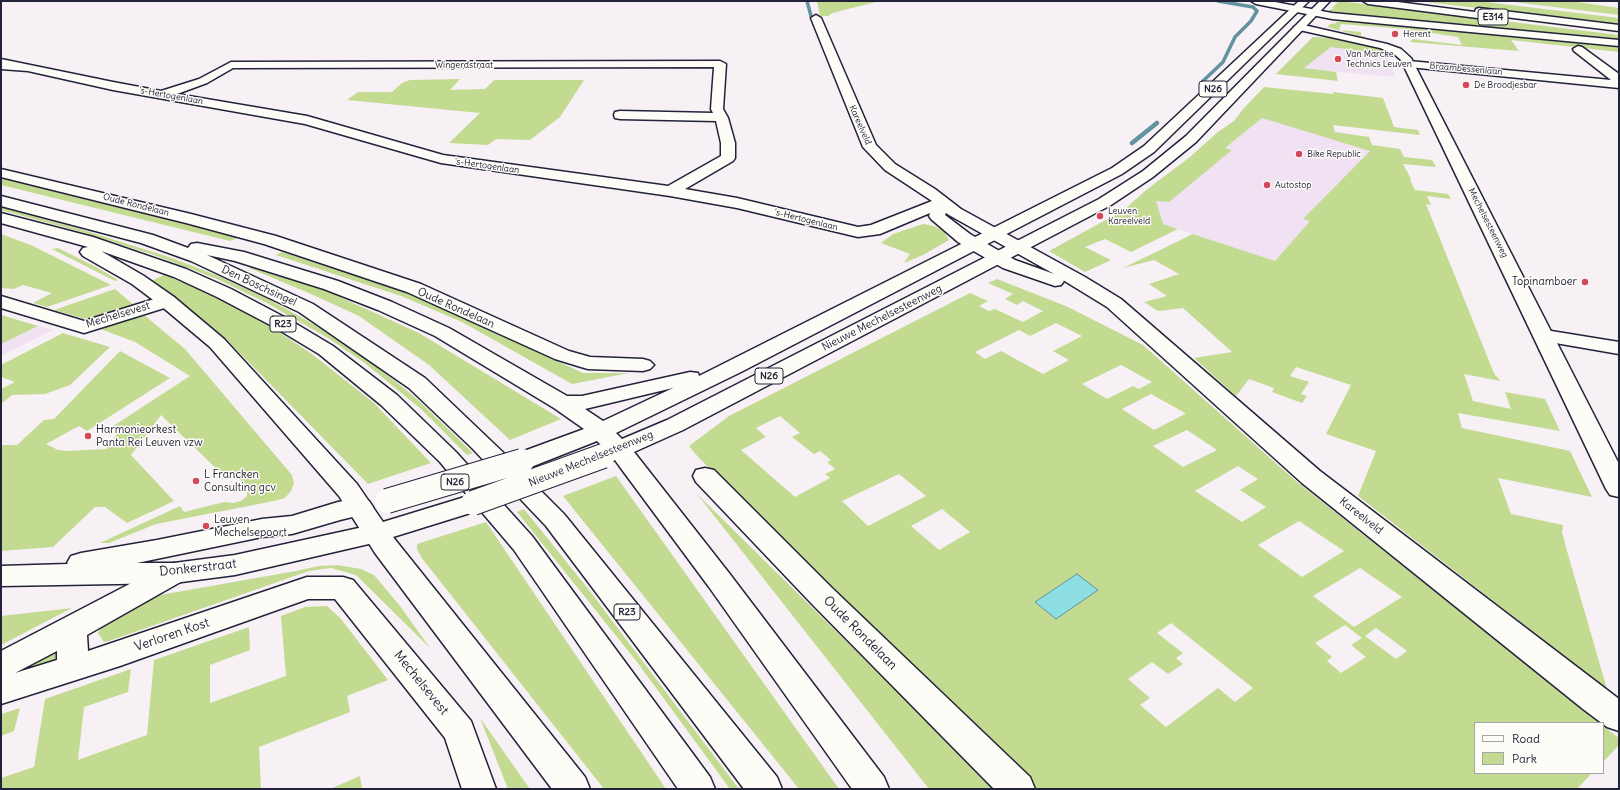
<!DOCTYPE html>
<html>
<head>
<meta charset="utf-8">
<style>
  body { margin:0 }
  #map { position:relative; width:1620px; height:790px; overflow:hidden; background:#f7f0f5; font-family:Delius,sans-serif }
  canvas { display:block }
  .frame { position:absolute; inset:0; border:2px solid #22223b; pointer-events:none }
  .legend { position:absolute; left:1474px; top:722px; width:130px; height:52px; box-sizing:border-box; background:#fdfcf7; border:1px solid #a5a5ac; margin:0; padding:5px 7px; list-style:none; font-size:12px; color:#22223b }
  .legend li { display:flex; align-items:center; gap:8px; height:20px }
  .legend b { width:20px; border:1px solid #a5a5ac }
</style>
</head>
<body>
<div id="map">
<canvas width="1620" height="790"></canvas>
<div class="frame"></div>
<ul class="legend">
<li><b style="height:5px;background:#fdfcf7"></b>Road</li>
<li><b style="height:11px;background:#c3db91"></b>Park</li>
</ul>
</div>
<script>
const ctx = document.querySelector('canvas').getContext('2d');
ctx.lineJoin = 'round';
function paint(path, color) { ctx.fillStyle = color; ctx.fill(path, 'evenodd'); }
const toPath = rows => new Path2D(rows.map(r => 'M' + r).join(''));
function trace(path, color, width, dash) { ctx.strokeStyle = color; ctx.lineWidth = width; ctx.lineCap = dash ? 'butt' : 'round'; ctx.setLineDash(dash || []); ctx.stroke(path); }
function label(font, color, halo, rows, align = 'center') {
  ctx.font = font + ' Delius,sans-serif'; ctx.lineWidth = 3; ctx.setLineDash([]); ctx.textBaseline = 'middle'; ctx.strokeStyle = halo; ctx.fillStyle = color; for (const [text, x, y, turn = 0] of rows) {
    ctx.save(); ctx.translate(x, y); ctx.rotate((+turn || 0) * Math.PI / 180); ctx.textAlign = isNaN(turn) ? turn : align; if (halo) ctx.strokeText(text, 0, 0); ctx.fillText(text, 0, 0); ctx.restore();
  }
}
paint(toPath([
  [1313,37,1333,38,1385,51,1388,53,1395,77,1303,69,1276,74],
  [1244,107,1374,147,1304,219,1310,221,1275,261,1163,224,1145,191,1190,157,1218,132,1234,121],
  [1,315,53,330,1,356]
]), '#f0e2f2');
paint(toPath([
  [821,1,880,1,840,11,830,14,829,16,820,16,817,2],
  [1339,1,1619,35,1619,42,1327,13,1331,9,1334,9,1332,8],
  [1418,1,1478,1,1619,18,1619,25],
  [1506,1,1570,1,1619,8,1619,15],
  [1346,21,1619,47,1619,52,1511,40,1519,51,1410,42,1413,39,1462,45,1458,37,1405,29,1341,24,1339,30,1361,32,1361,36,1365,36,1364,37,1327,27,1330,24,1337,23,1335,22],
  [1313,37,1333,38,1381,49,1388,53,1388,55,1331,47,1304,68,1336,72,1338,81,1276,74],
  [460,79,450,90,485,89,494,80,584,80,560,117,530,140,496,139,488,145,449,143,480,113,347,100,358,92,392,92,402,83,410,80],
  [1264,87,1333,94,1333,92,1383,98,1394,127,1418,130,1420,135,1333,125,1335,132,1369,137,1372,145,1400,149,1404,157,1432,160,1436,167,1403,164,1411,179,1410,180,1415,190,1448,194,1451,199,1427,196,1431,205,1426,204,1491,366,1495,375,1501,381,1464,374,1473,401,1511,409,1505,392,1545,399,1560,431,1458,413,1462,428,1570,451,1592,497,1498,478,1511,514,1563,525,1562,532,1567,551,1607,689,1358,496,1376,451,1326,434,1351,385,1296,367,1290,376,1309,382,1301,394,1307,396,1302,403,1272,392,1274,388,1249,379,1236,396,1194,358,1232,352,1183,308,1158,311,1144,302,1167,296,1149,284,1179,274,1154,260,1123,268,1193,234,1275,261,1310,221,1303,219,1370,151,1262,118,1225,148,1232,150,1169,202,1156,201,1163,224,1178,229,1131,252,1105,239,1085,247,1111,260,1085,272,1049,251,1124,210,1145,191,1190,157,1218,132,1234,121,1245,107],
  [1,176,241,237,230,241,1,185],
  [1,207,80,229,172,258,221,277,268,299,308,321,361,355,395,381,417,399,473,453,467,455,422,410,366,364,328,338,265,302,217,279,154,255,78,231,1,210],
  [923,224,934,226,940,229,945,233,949,240,923,255,904,263,910,254,881,243,893,234],
  [1,234,33,246,111,285,47,307,33,303,52,293,23,285,14,289,1,288],
  [58,248,96,267,118,280,115,281,52,249],
  [282,252,409,293,583,373,629,373,572,384,462,322,401,296,276,255],
  [254,265,322,289,419,333,561,419,510,440,429,365,359,316,311,294,249,268],
  [164,275,213,295,268,325,312,354,374,403,431,463,368,484,226,339,149,282],
  [997,279,1068,307,1143,345,1297,482,1600,723,1475,723,1475,773,1592,773,1577,789,1035,789,1032,784,698,457,689,446,729,416,970,293,988,301,979,306,989,311,995,309,1023,322,1043,311,1023,301,1017,305,1005,299,1013,294,988,283],
  [1056,323,1082,336,1053,351,1069,360,1043,374,1001,351,985,359,975,352,1019,330,1030,336],
  [1121,365,1152,382,1139,389,1133,386,1107,399,1082,384],
  [1151,394,1185,413,1185,414,1154,430,1122,409],
  [780,416,800,433,792,437,814,454,820,451,831,460,827,462,835,469,825,474,830,478,795,497,741,450,766,437,756,428],
  [1187,430,1217,450,1183,467,1153,446],
  [1238,466,1258,479,1240,490,1266,507,1242,522,1195,491],
  [899,474,926,496,868,526,842,501],
  [942,509,970,532,939,550,911,526],
  [1299,521,1344,551,1302,577,1258,545],
  [1360,568,1402,597,1354,627,1313,596],
  [1171,623,1253,688,1235,702,1218,688,1166,727,1140,705,1150,698,1128,679,1152,662,1168,674,1183,664,1176,658,1183,653,1157,633],
  [1345,625,1362,638,1351,645,1366,657,1341,673,1327,661,1332,657,1315,643],
  [1376,628,1407,651,1396,659,1365,636],
  [115,289,135,306,88,320,54,310],
  [143,314,185,349,292,475,294,483,291,491,285,498,274,501,156,524,109,543,100,543,180,506,184,512,224,502,233,503,241,501,247,496,247,490,238,487,244,484,235,474,227,479,161,415,131,455,174,501,127,523,105,507,95,507,53,547,1,551,1,445,17,445,44,420,54,419,120,351,170,378,87,431,79,426,46,444,58,450,67,451,107,449,120,429,104,432,190,376,135,342,98,328],
  [1,315,38,326,1,344],
  [63,333,110,347,70,385,45,394,12,395,1,404,1,389,15,382,1,377,1,365],
  [616,476,839,789,799,789,563,496],
  [697,494,996,789,929,789],
  [524,509,589,590,739,789,730,789,637,662,517,512],
  [486,522,666,789,604,789,421,557,417,549,417,544],
  [337,565,361,569,374,575,400,606,430,648,356,575,331,568,309,571,109,641,104,642,98,633,102,626,143,598,296,571,319,566],
  [327,606,341,619,388,680,347,696,350,712,259,747,261,789,1,789,1,778,34,767,45,699,131,669,128,692,84,707,78,760,147,735,154,660,249,627,250,650,210,665,210,703,286,676,281,616,305,607],
  [72,608,1,645,1,616],
  [54,649,63,653,55,663,1,679],
  [20,708,14,731,1,736,1,714],
  [480,718,530,789,508,789],
  [1603,726,1619,738,1619,745,1603,762],
  [360,776,362,789,330,789]
]), '#c3db91');
const water = toPath([
  [1077,574,1098,590,1056,619,1035,602,1077,574]
]);
paint(water, '#8ddfe4');
trace(water, '#6293a0', 1);
trace(toPath([
  [807,1,811,16],
  [1203,81,1223,62,1235,37,1251,21,1257,11,1253,7,1218,1]
]), '#6293a0', 3.5);
trace(toPath([
  [1132,143,1157,123]
]), '#6293a0', 4.5);
const minor = toPath([
  [816,15,821,18,876,145,895,164,935,189,961,209,1085,277,1121,299,1320,471,1619,699,1619,731,1607,727,1583,709,1302,483,1107,307,1063,280,1064,281,1061,285,1055,286,1003,268,958,242,931,219,929,216,930,213,880,234,858,237,737,208,670,196,441,163,305,124,113,90,28,71,1,69,1,59,113,82,161,91,199,79,231,62,720,61,726,64,723,109,728,118,735,143,735,158,733,161,685,189,737,198,858,227,871,225,932,201,885,170,863,147,811,18,816,15],
  [714,67,711,109,713,113,620,111,615,112,614,115,615,118,620,119,716,121,721,143,721,156,668,186,443,155,307,116,177,94,207,83,233,68,714,67],
  [946,213,949,215,1054,274,1015,260,970,234,945,215,946,213],
  [1578,46,1582,47,1619,74,1619,88,1409,67,1403,64,1409,61,1611,80,1574,51,1573,49,1578,46],
  [1,169,191,214,276,236,421,284,569,351,590,357,643,359,650,361,654,365,650,369,643,371,588,369,581,367,555,359,407,292,264,244,186,223,1,177,1,169],
  [167,295,174,297,176,301,174,305,84,333,1,308,1,296,84,321,167,295],
  [1545,330,1619,342,1619,354,1538,340,1535,336,1538,332,1545,330],
  [705,468,714,470,832,588,1030,777,1035,789,994,789,812,604,696,482,693,476,696,470,705,468],
  [174,563,184,566,188,573,184,580,87,635,88,651,307,577,343,577,353,580,471,721,496,789,462,789,445,738,335,599,308,599,120,666,1,704,1,651,164,566,174,563],
  [57,651,57,660,15,673,57,651]
]);
const tertiary = toPath([
  [1299,24,1387,44,1401,49,1411,58,1619,464,1619,497,1610,495,1606,489,1401,60,1393,53,1380,48,1295,29,1294,27,1299,24],
  [360,498,369,501,373,507,369,513,340,520,292,534,262,537,137,563,174,563,235,555,377,524,386,526,390,533,386,540,235,575,174,583,1,586,1,566,68,564,67,563,71,556,81,553,157,540,262,519,292,516,338,502,360,498]
]);
const primary = toPath([
  [1299,1,1309,1,1154,152,1122,174,741,372,616,433,622,439,667,420,1099,199,1143,171,1186,136,1320,1,1330,1,1196,142,1153,177,1111,205,683,430,634,452,729,573,884,777,889,789,852,789,709,587,620,467,615,460,606,463,598,460,594,455,598,450,603,447,597,441,531,467,522,469,518,468,564,514,777,777,782,789,744,789,546,526,472,448,409,388,299,312,191,261,141,243,1,206,1,196,153,235,188,248,191,244,197,243,244,252,338,281,392,302,449,328,567,396,582,396,690,372,698,373,699,376,1112,168,1144,146,1299,1],
  [207,255,235,261,324,289,378,310,435,336,554,408,584,429,513,455,511,460,425,378,313,304,207,255],
  [673,388,603,421,585,409,673,388],
  [1,213,93,237,186,269,231,289,288,319,333,346,397,395,456,452,532,536,710,777,715,789,678,789,514,550,480,510,393,537,585,777,590,789,552,789,375,553,339,496,210,347,160,305,132,284,83,256,80,252,83,248,88,247,1,223,1,213],
  [101,251,174,277,217,297,274,327,319,354,381,405,440,462,468,496,383,522,357,484,224,339,174,297,144,276,101,251]
]);
const motorway = toPath([
  [1251,1,1270,1,1332,13,1619,40,1619,46,1332,19,1256,4,1251,1],
  [1363,1,1390,1,1475,12,1476,9,1479,8,1619,25,1619,31,1497,16,1496,19,1493,20,1368,4,1363,1]
]);
trace(minor, '#22223b', 3);
trace(tertiary, '#22223b', 3);
trace(primary, '#22223b', 3);
trace(motorway, '#22223b', 3);
paint(minor, '#fdfcf7');
paint(tertiary, '#fdfcf7');
paint(primary, '#fdfcf7');
paint(motorway, '#fdfcf7');
const primaryBridge = toPath([
  [387,501,522,461],
  [473,503,603,456]
]);
trace(primaryBridge, '#22223b', 26, []);
trace(primaryBridge, '#fdfcf7', 24);
for (const [x, y, r, color] of [
  [1395,34,4,"#d1495b"],
  [1338,59,4,"#d1495b"],
  [1466,85,4,"#d1495b"],
  [1299,154,4,"#d1495b"],
  [1267,185,4,"#d1495b"],
  [1100,216,4,"#d1495b"],
  [1585,282,4,"#d1495b"],
  [88,436,4,"#d1495b"],
  [196,481,4,"#d1495b"],
  [206,526,4,"#d1495b"]
]) { const dot = new Path2D(); dot.arc(x, y, r, 0, 2 * Math.PI); ctx.fillStyle = color; ctx.fill(dot); trace(dot, '#fdfcf7', 1.5); }
label('9px', '#22223b', '#fdfcf7', [
  ["Herent",1403,34],
  ["Van Marcke",1346,54],
  ["Technics Leuven",1346,64],
  ["De Broodjesbar",1474,85],
  ["Bike Republic",1307,154],
  ["Autostop",1275,185],
  ["Leuven",1108,211],
  ["Kareelveld",1108,221]
], 'left');
label('9px', '#22223b', '#fdfcf7', [
  ["Wingerdstraat",464,65],
  ["Braambessenlaan",1466,69,5],
  ["'s-Hertogenlaan",171,96,10],
  ["Kareelveld",860,125,66],
  ["'s-Hertogenlaan",487,166,8],
  ["Oude Rondelaan",136,205,14],
  ["'s-Hertogenlaan",806,220,14],
  ["Mechelsesteenweg",1488,223,63]
]);
for (const [x, y, w] of [
  [1493,17,30],
  [1213,89,28],
  [283,324,26],
  [769,376,28],
  [455,482,28],
  [627,612,26]
]) { const box = new Path2D(); box.roundRect(x - w / 2, y - 8, w, 16, 3); ctx.fillStyle = '#fdfcf7'; ctx.fill(box); trace(box, '#22223b', 1); }
label('bold 10px', '#22223b', null, [
  ["E314",1493,17],
  ["N26",1213,89],
  ["R23",283,324],
  ["N26",769,376],
  ["N26",455,482],
  ["R23",627,612]
]);
label('11px', '#22223b', '#fdfcf7', [
  ["Topinamboer",1577,282,"right"],
  ["Harmonieorkest",96,430],
  ["Panta Rei Leuven vzw",96,443],
  ["L Francken",204,475],
  ["Consulting gcv",204,488],
  ["Leuven",214,520],
  ["Mechelsepoort",214,533]
], 'left');
label('11px', '#22223b', '#fdfcf7', [
  ["Den Boschsingel",259,286,25],
  ["Oude Rondelaan",456,308,24],
  ["Mechelsevest",118,315,-17],
  ["Nieuwe Mechelsesteenweg",882,318,-27],
  ["Nieuwe Mechelsesteenweg",591,459,-22],
  ["Kareelveld",1361,516,38]
]);
label('13px', '#22223b', '#fdfcf7', [
  ["Donkerstraat",198,568,-6],
  ["Oude Rondelaan",860,633,45],
  ["Verloren Kost",172,635,-19],
  ["Mechelsevest",421,683,51]
]);
</script>
</body>
</html>
